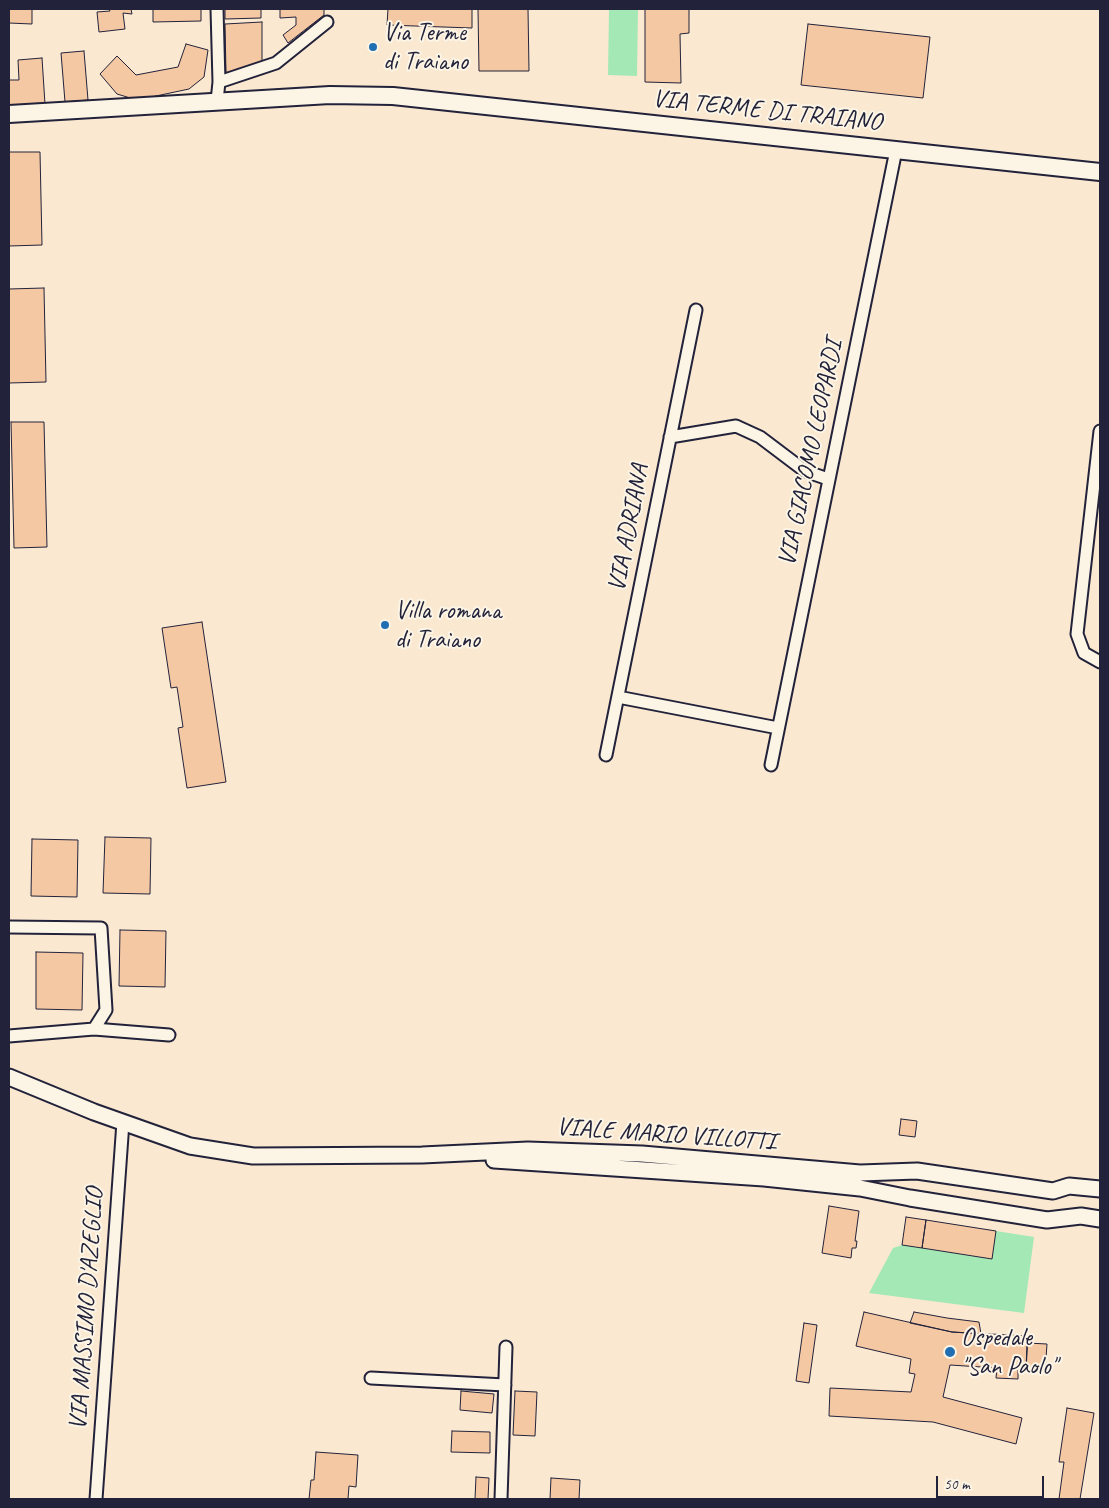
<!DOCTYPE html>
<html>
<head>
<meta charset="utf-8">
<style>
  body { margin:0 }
  #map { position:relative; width:1109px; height:1508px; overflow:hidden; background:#fae8d1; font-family:Caveat,sans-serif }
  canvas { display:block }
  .frame { position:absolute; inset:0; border:10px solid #22223b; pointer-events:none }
  .scale { position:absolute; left:936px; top:1476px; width:108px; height:22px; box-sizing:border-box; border:2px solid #22223b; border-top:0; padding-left:6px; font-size:15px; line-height:18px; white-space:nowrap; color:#22223b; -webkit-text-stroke:4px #fcf5e5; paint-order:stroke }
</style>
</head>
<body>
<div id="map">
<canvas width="1109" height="1508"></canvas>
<div class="frame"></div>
<div class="scale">50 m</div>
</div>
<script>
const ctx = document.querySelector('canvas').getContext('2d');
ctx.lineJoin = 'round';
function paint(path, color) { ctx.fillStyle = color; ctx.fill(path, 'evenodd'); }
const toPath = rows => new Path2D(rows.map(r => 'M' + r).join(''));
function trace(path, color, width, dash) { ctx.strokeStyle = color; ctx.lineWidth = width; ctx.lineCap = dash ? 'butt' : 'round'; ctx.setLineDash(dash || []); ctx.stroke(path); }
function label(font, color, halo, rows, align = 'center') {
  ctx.font = font + ' Caveat,sans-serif'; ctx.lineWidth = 4; ctx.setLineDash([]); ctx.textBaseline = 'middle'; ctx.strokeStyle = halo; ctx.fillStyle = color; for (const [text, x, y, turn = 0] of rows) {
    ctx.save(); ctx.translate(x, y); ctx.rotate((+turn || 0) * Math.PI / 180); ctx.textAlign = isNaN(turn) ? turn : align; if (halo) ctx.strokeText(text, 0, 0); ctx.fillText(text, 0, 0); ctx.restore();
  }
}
paint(toPath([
  [609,9,638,9,637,76,608,75],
  [996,1231,1034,1237,1024,1313,869,1293,893,1248,902,1245,992,1259]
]), '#a4e9b5');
const building = toPath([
  [9,9,32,9,32,24,9,23,9,9],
  [109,9,131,9,132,14,123,13,125,29,99,32,97,12,110,11,109,9],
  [153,9,201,9,201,21,153,22,153,9],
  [225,9,261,9,261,18,225,19,225,9],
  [280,9,324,9,324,15,288,43,283,35,296,25,296,17,280,18,280,9],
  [388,9,472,9,472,28,387,25,388,9],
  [478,9,528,9,529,71,479,71,478,9],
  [645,9,689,9,689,33,680,34,681,83,645,82,645,9],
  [262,22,262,64,226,74,225,24,262,22],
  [808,24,930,37,923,98,801,85,808,24],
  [186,44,208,50,204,77,189,89,137,100,117,94,100,74,117,56,136,75,178,67,186,44],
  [84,51,88,100,65,102,61,53,84,51],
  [42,58,45,104,9,106,9,80,19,80,18,60,42,58],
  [9,152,40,152,42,245,9,246,9,152],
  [44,288,46,382,9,383,9,289,44,288],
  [11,422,44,422,47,547,14,548,11,422],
  [202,622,226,782,187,788,178,728,183,727,177,687,171,688,162,628,202,622],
  [105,837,151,838,150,894,103,893,105,837],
  [32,839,78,840,77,897,31,896,32,839],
  [120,930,166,931,165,987,119,986,120,930],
  [36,952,83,953,82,1010,36,1009,36,952],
  [901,1119,917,1121,915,1137,899,1135,901,1119],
  [829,1206,859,1211,855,1241,857,1241,856,1248,852,1248,851,1258,822,1253,829,1206],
  [906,1217,926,1220,922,1248,902,1245,906,1217],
  [926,1220,996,1231,992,1259,922,1248,926,1220],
  [864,1312,952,1332,1028,1336,1026,1370,1018,1370,1018,1379,996,1378,997,1368,950,1365,943,1397,1022,1418,1016,1444,933,1422,829,1416,830,1388,911,1392,915,1374,909,1373,911,1359,856,1346,864,1312],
  [914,1312,947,1318,979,1322,981,1334,952,1332,910,1323,914,1312],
  [804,1323,817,1325,809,1383,796,1381,804,1323],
  [1027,1343,1047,1344,1045,1372,1026,1370,1027,1343],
  [461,1391,494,1394,492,1413,460,1410,461,1391],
  [515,1391,537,1392,535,1436,513,1435,515,1391],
  [1067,1408,1094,1413,1080,1499,1059,1499,1064,1462,1059,1462,1067,1408],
  [452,1431,490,1432,490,1453,451,1452,452,1431],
  [316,1452,358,1455,356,1487,349,1486,348,1499,309,1499,311,1480,314,1480,316,1452],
  [476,1477,489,1478,488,1499,475,1499,476,1477],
  [551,1478,580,1480,579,1499,550,1499,551,1478]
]);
paint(building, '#f4c8a3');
trace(building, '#22223b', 1);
const minor = toPath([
  [217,9,219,82,217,101],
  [219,82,276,63,327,22],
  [1100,431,1077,634,1084,653,1100,662],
  [670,437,736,426,760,437,805,471,828,479],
  [618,697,778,728],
  [606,755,696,310],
  [771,765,896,150],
  [9,927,101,928,106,1010,94,1029],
  [9,1036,94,1029,169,1035],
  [371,1378,505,1385],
  [96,1499,123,1122],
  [501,1499,506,1347]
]);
const tertiary = toPath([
  [9,1077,94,1112,190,1146,253,1156,422,1155,528,1150,642,1154,860,1173,917,1171,1053,1191,1069,1186,1100,1189],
  [494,1160,764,1178,860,1188,910,1198,1047,1220,1081,1216,1100,1219]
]);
const secondary = toPath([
  [9,114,330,95,393,96,1100,172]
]);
trace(minor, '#22223b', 15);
trace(tertiary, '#22223b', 19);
trace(secondary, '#22223b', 20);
trace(minor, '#fcf5e5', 11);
trace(tertiary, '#fcf5e5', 15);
trace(secondary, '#fcf5e5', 16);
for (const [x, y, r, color] of [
  [373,47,5,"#1f6fb2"],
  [385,625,5,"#1f6fb2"],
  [950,1352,6,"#1f6fb2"]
]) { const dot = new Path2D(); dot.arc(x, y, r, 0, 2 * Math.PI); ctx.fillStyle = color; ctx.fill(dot); trace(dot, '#fcf5e5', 2); }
label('25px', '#22223b', '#fcf5e5', [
  ["Via Terme",383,33],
  ["di Traiano",383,62],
  ["Villa romana",395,611],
  ["di Traiano",395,640],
  ["Ospedale",961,1338],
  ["\"San Paolo\"",961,1367]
], 'left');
label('25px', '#22223b', '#fcf5e5', [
  ["VIA TERME DI TRAIANO",767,111,6],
  ["VIA GIACOMO LEOPARDI",811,453,-78],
  ["VIA ADRIANA",629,528,-79],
  ["VIALE MARIO VILLOTTI",666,1135,4],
  ["VIA MASSIMO D'AZEGLIO",87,1309,-86]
]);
</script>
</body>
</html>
